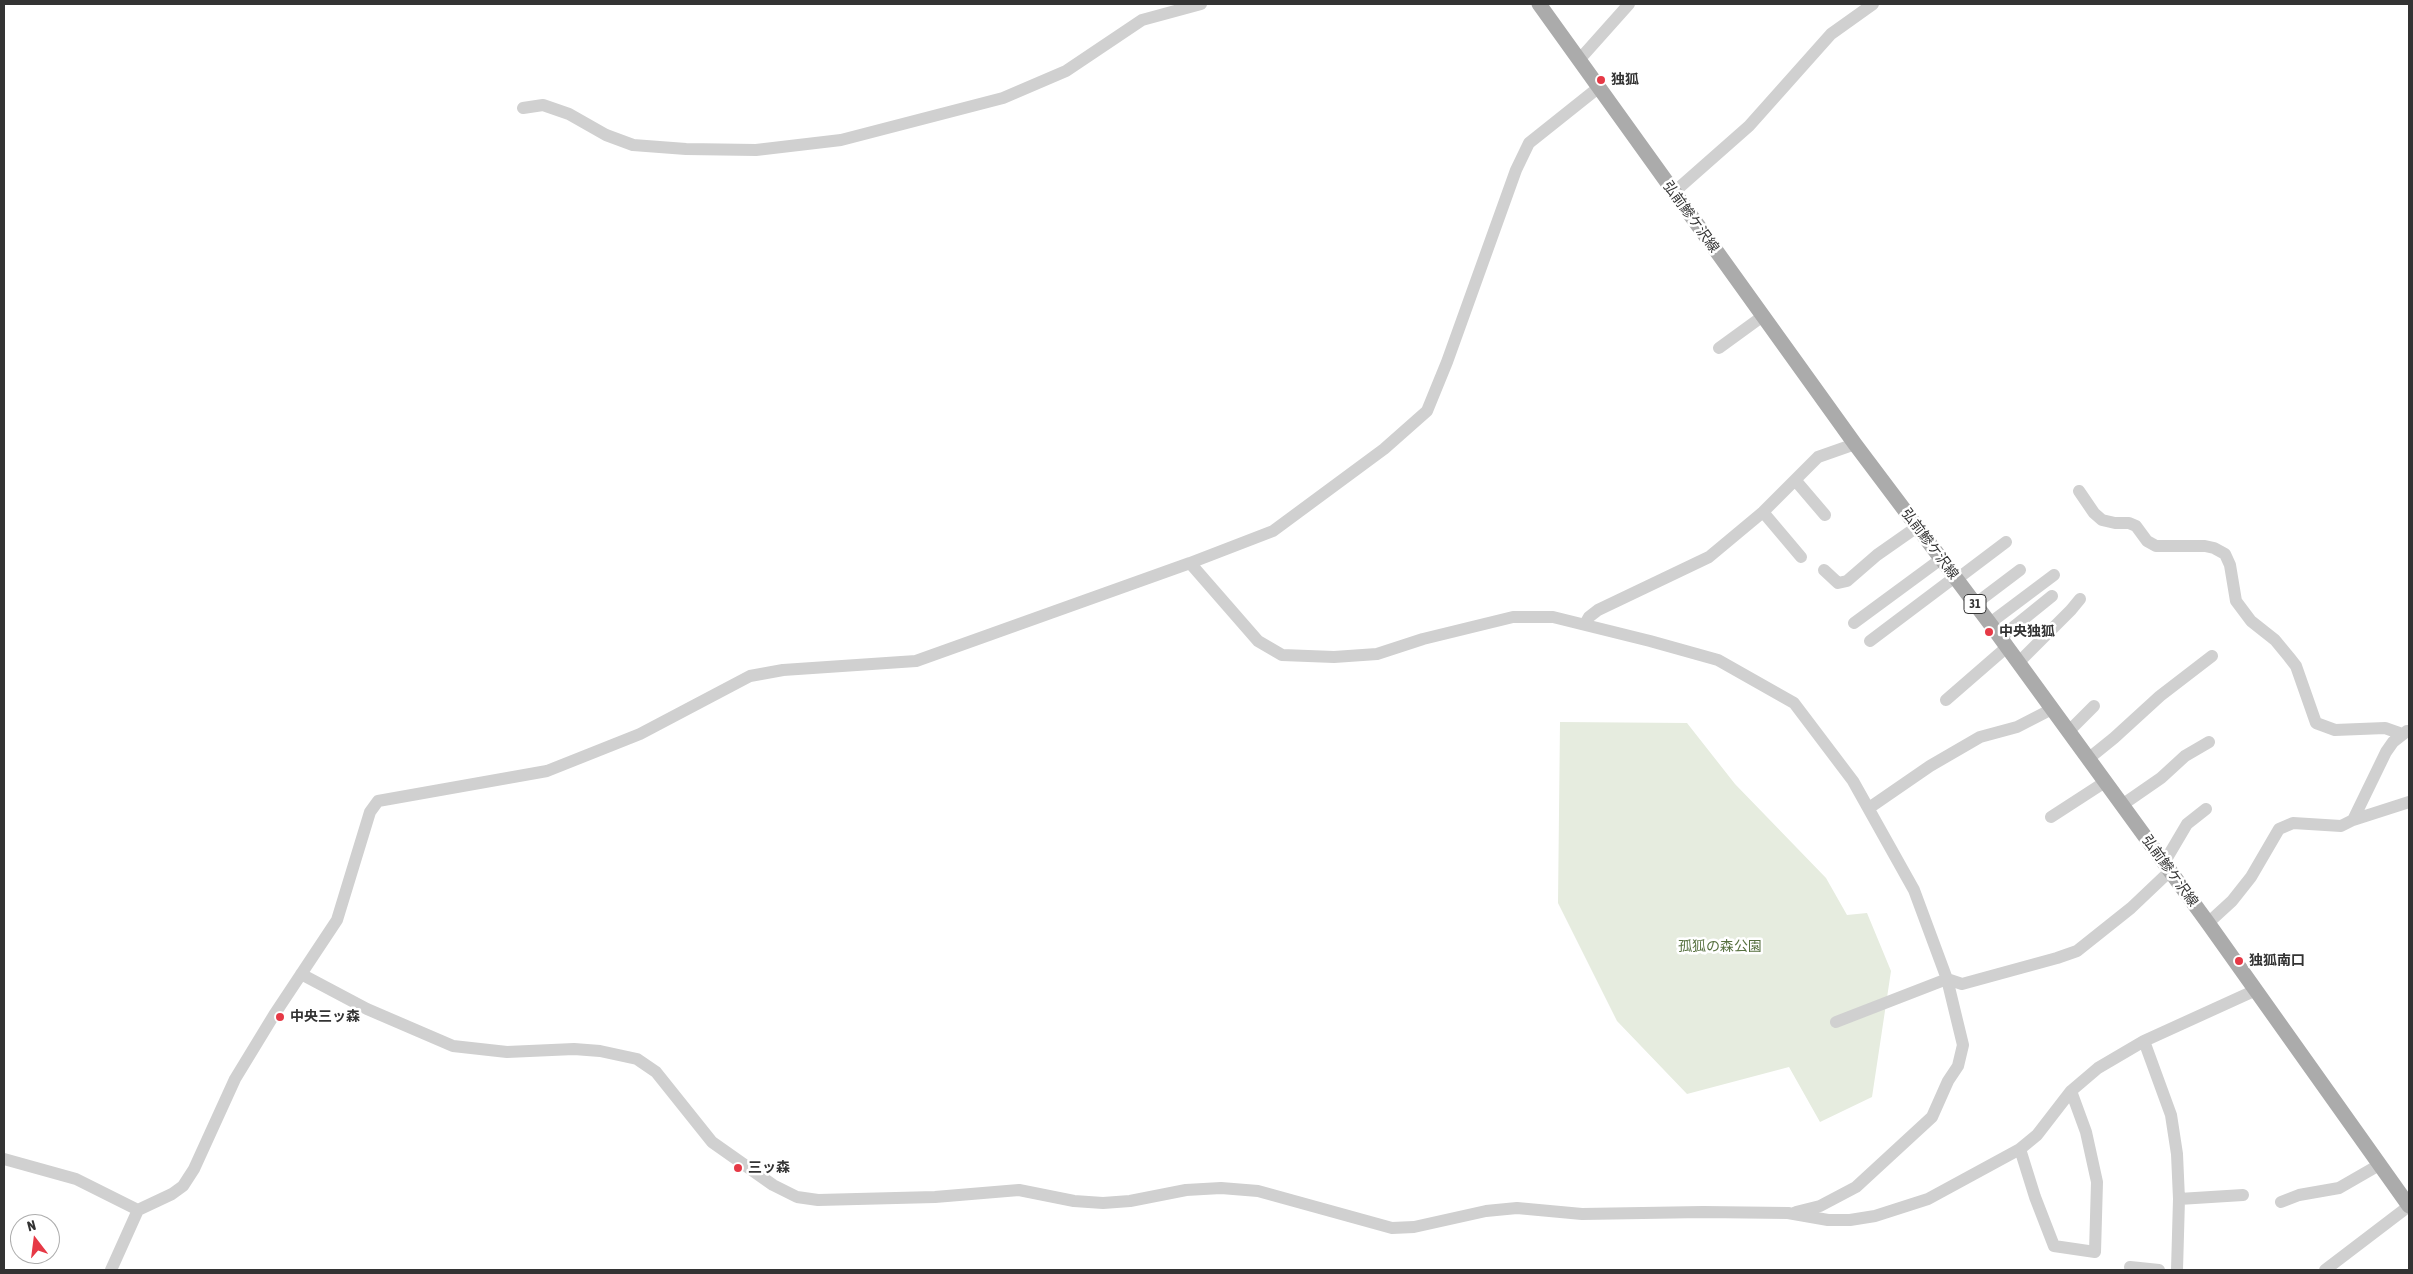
<!DOCTYPE html>
<html>
<head>
<meta charset="utf-8">
<style>
  body { margin:0 }
  #map { position:relative; width:2413px; height:1274px; overflow:hidden; background:#fff; font-family:"Asap Condensed",sans-serif }
  canvas { display:block }
  .frame { position:absolute; inset:0; border:5px solid #333; pointer-events:none }
  .north { position:absolute; left:10px; top:1214px; width:50px; height:50px; box-sizing:border-box; background:#fff; border:1px solid #adadad; border-radius:50%; rotate:345deg; font-size:14px; font-weight:700; line-height:20px; text-align:center; color:#333 }
  .north::after { content:''; display:block; margin:auto; width:18px; height:22px; background:#e63946; clip-path:polygon(50% 0,100% 100%,50% 72%,0 100%) }
</style>
</head>
<body>
<div id="map">
<canvas width="2413" height="1274"></canvas>
<div class="frame"></div>
<div class="north">N</div>
</div>
<script>
const ctx = document.querySelector('canvas').getContext('2d');
ctx.lineJoin = 'round';
function paint(path, color) { ctx.fillStyle = color; ctx.fill(path, 'evenodd'); }
const toPath = rows => new Path2D(rows.map(r => 'M' + r).join(''));
function trace(path, color, width, dash) { ctx.strokeStyle = color; ctx.lineWidth = width; ctx.lineCap = dash ? 'butt' : 'round'; ctx.setLineDash(dash || []); ctx.stroke(path); }
function label(font, color, halo, rows, align = 'center') {
  ctx.font = font + ' "Asap Condensed","Noto Sans JP",sans-serif'; ctx.lineWidth = 5; ctx.setLineDash([]); ctx.textBaseline = 'middle'; ctx.strokeStyle = halo; ctx.fillStyle = color; for (const [text, x, y, turn = 0] of rows) {
    ctx.save(); ctx.translate(x, y); ctx.rotate((+turn || 0) * Math.PI / 180); ctx.textAlign = isNaN(turn) ? turn : align; if (halo) ctx.strokeText(text, 0, 0); ctx.fillText(text, 0, 0); ctx.restore();
  }
}
paint(toPath([
  [1560,722,1687,723,1735,784,1826,878,1847,915,1867,913,1891,971,1872,1097,1820,1122,1789,1067,1687,1094,1617,1021,1558,903]
]), '#e6ecdf');
trace(toPath([
  [1579,60,1629,4],
  [523,108,543,105,569,114,606,135,633,145,686,149,756,150,841,140,1003,98,1066,71,1142,20,1201,4],
  [1673,193,1749,126,1831,34,1873,4],
  [1719,348,1763,316],
  [1796,481,1825,515],
  [2079,491,2094,513,2102,520,2115,523,2129,523,2136,526,2147,541,2156,546,2205,546,2214,548,2225,554,2230,565,2236,601,2251,621,2275,640,2289,657,2296,666,2316,723,2335,730,2385,728,2402,734],
  [1763,512,1801,557],
  [1190,563,1258,641,1282,655,1334,657,1377,654,1423,639,1513,617,1553,617,1650,641,1718,660,1794,703,1853,781,1914,890,1947,979,1963,1045,1958,1066,1948,1081,1932,1117,1856,1187,1820,1206,1796,1212],
  [1824,570,1838,583,1847,581,1877,555,1917,527],
  [1957,579,2006,542],
  [1975,604,2020,570],
  [1854,623,1941,559],
  [1990,623,2054,575],
  [1585,624,1589,617,1598,610,1709,557,1763,512,1818,457,1855,444],
  [2000,638,2052,596],
  [1870,641,1955,577],
  [2018,663,2071,610,2080,599],
  [1946,700,2007,647],
  [2068,732,2094,706],
  [2088,759,2114,738,2160,696,2212,656],
  [2122,805,2161,778,2185,756,2209,742],
  [1869,808,1930,766,1980,737,2017,727,2052,709],
  [2051,817,2105,782],
  [2353,820,2409,802],
  [2164,863,2187,824,2206,809],
  [2208,923,2232,901,2251,877,2279,829,2293,823,2341,826,2353,820,2386,752,2393,742,2407,731],
  [301,974,367,1009,453,1046,507,1052,574,1049,600,1051,637,1059,656,1072,712,1142,773,1185,797,1197,818,1200,935,1197,1019,1190,1074,1201,1103,1203,1130,1201,1186,1190,1221,1188,1258,1191,1392,1228,1414,1227,1486,1211,1517,1208,1582,1214,1703,1212,1788,1213,1828,1220,1850,1220,1875,1216,1928,1199,2020,1149,2037,1135,2071,1091,2098,1068,2144,1041,2256,990],
  [1836,1022,1947,979,1962,984,2057,958,2077,951,2131,908,2170,871],
  [2144,1041,2171,1115,2177,1154,2179,1199,2177,1270],
  [2020,1149,2035,1197,2054,1246,2095,1252,2097,1182,2086,1132,2071,1091],
  [4,1159,76,1179,138,1210],
  [2179,1199,2243,1195],
  [2281,1202,2299,1195,2339,1188,2379,1165],
  [2130,1267,2159,1270],
  [111,1270,138,1210,172,1194,183,1186,194,1169,235,1079,274,1015,337,920,370,812,378,801,547,771,640,734,750,676,783,670,916,661,1190,563,1273,531,1384,449,1427,411,1447,362,1516,170,1529,143,1598,88],
  [2325,1270,2409,1206]
]), '#d0d0d0', 12);
trace(toPath([
  [1539,4,1855,444,1994,629,2208,923,2409,1206]
]), '#ababab', 15);
for (const [x, y, r, color] of [
  [1601,80,5,"#e63946"],
  [1989,632,5,"#e63946"],
  [2239,961,5,"#e63946"],
  [280,1017,5,"#e63946"],
  [738,1168,5,"#e63946"]
]) { const dot = new Path2D(); dot.arc(x, y, r, 0, 2 * Math.PI); ctx.fillStyle = color; ctx.fill(dot); trace(dot, '#fff', 2); }
for (const [x, y, w] of [
  [1975,604,22]
]) { const box = new Path2D(); box.roundRect(x - w / 2, y - 9.5, w, 19, 4); ctx.fillStyle = '#fff'; ctx.fill(box); trace(box, '#333', 1); }
label('bold 12px', '#333', null, [
  ["31",1975,604]
]);
label('bold 14px', '#333', '#fff', [
  ["独狐",1611,80],
  ["中央独狐",1999,632],
  ["独狐南口",2249,961],
  ["中央三ッ森",290,1017],
  ["三ッ森",748,1168]
], 'left');
label('14px', '#333', '#fff', [
  ["弘前鰺ケ沢線",1691,217,54],
  ["弘前鰺ケ沢線",1930,544,53],
  ["弘前鰺ケ沢線",2170,871,54]
]);
label('14px', '#56703f', '#fff', [
  ["孤狐の森公園",1720,947]
]);
</script>
</body>
</html>
